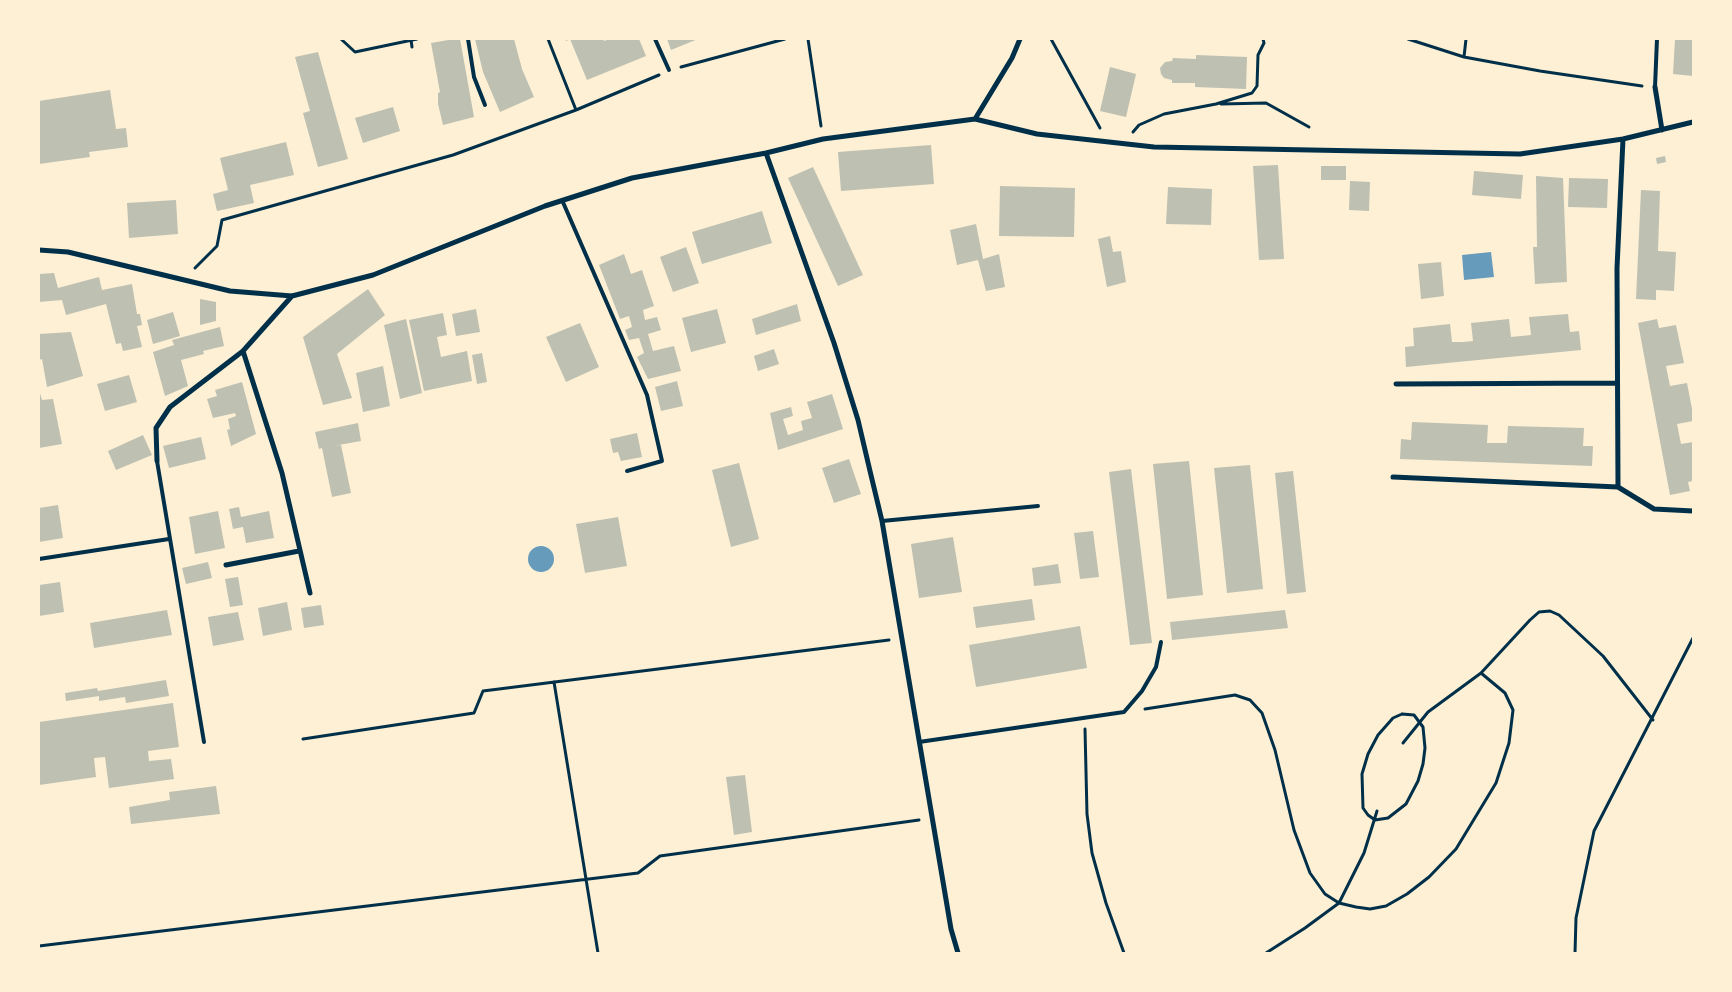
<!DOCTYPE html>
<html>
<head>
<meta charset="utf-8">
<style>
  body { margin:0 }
  #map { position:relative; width:1732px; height:992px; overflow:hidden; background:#fdf0d5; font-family:"Work Sans",sans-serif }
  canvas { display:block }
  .frame { position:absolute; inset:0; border:40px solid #fdf0d5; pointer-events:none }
</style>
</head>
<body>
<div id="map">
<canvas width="1732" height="992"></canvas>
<div class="frame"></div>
</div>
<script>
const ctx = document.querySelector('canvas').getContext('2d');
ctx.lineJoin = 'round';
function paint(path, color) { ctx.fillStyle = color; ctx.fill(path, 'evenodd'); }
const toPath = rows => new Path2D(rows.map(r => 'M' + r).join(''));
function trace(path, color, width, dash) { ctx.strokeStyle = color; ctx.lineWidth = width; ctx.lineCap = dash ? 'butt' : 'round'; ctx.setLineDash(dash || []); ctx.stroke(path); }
paint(toPath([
  [1491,252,1494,277,1464,280,1462,255],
  '528 559a13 13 0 1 1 26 0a13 13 0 1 1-26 0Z'
]), '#669bbc');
paint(toPath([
  [454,39,460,39,474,117,443,125,438,104,438,93,440,92,431,43],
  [475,39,514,39,522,69,534,97,500,112,483,72],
  [565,39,603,39,604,41,610,39,639,39,646,56,587,80,570,39,566,41],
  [667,39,698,39,671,50],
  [1675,39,1693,39,1693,76,1673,74],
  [318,52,348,159,318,167,303,113,310,111,295,57],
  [1196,55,1247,57,1246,89,1195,87,1195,83,1172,83,1172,80,1164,78,1161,74,1160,68,1165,62,1172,61,1173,58,1196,59],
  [1110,67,1136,74,1126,117,1100,111],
  [110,90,116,129,126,128,128,147,89,152,90,157,39,164,39,101],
  [393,107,400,131,363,143,355,118],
  [286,142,294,175,250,185,254,203,217,211,213,194,228,190,220,158],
  [931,145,934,184,841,191,838,152],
  [1665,156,1666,162,1657,164,1656,158],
  [1278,165,1284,259,1259,260,1253,166],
  [1321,166,1346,166,1346,180,1321,180],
  [813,167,863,275,838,286,788,178],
  [1474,171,1523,175,1521,199,1472,195],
  [1536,176,1563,178,1567,282,1535,284,1533,247,1537,247],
  [1569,178,1608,179,1607,208,1568,207],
  [1350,181,1370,182,1369,211,1349,210],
  [1000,186,1075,188,1074,237,999,236],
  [1168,187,1212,189,1211,225,1166,224],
  [1641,190,1660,191,1658,251,1676,252,1674,291,1656,290,1656,300,1636,299],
  [176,200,178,234,129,238,127,203],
  [762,211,772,243,702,264,692,232],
  [976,224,983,259,999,254,1005,287,986,291,978,260,957,265,950,230],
  [1110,236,1113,252,1121,251,1126,282,1107,287,1098,239],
  [686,247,699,283,673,292,660,257],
  [624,254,631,274,642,270,654,306,643,310,645,320,657,317,661,330,648,334,653,351,674,346,681,371,648,379,637,357,644,353,639,338,629,340,625,330,632,327,629,316,620,319,599,265],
  [1441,262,1444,296,1421,299,1418,264],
  [54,273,58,288,99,277,102,290,132,284,137,314,140,314,142,325,137,326,142,347,123,351,121,343,116,344,106,304,66,315,62,300,39,302,39,274],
  [368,289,385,315,337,354,352,398,323,405,303,337],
  [200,299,216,302,216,321,200,325],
  [797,304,801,321,756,335,752,319],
  [476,309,480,332,456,336,452,314],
  [717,309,726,343,691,352,682,318],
  [173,312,180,336,153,344,147,320],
  [443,313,447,335,437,337,441,357,467,351,472,381,424,391,409,320],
  [1568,314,1570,332,1579,331,1581,350,1406,367,1405,347,1414,346,1413,328,1450,324,1452,342,1463,342,1473,341,1471,323,1509,319,1511,337,1531,335,1529,317],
  [406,319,422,393,400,399,384,325],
  [1657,319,1659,328,1676,325,1684,363,1666,366,1670,386,1687,383,1693,414,1693,421,1677,424,1681,444,1693,442,1693,481,1688,482,1690,491,1670,495,1638,323],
  [580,323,599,367,566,382,546,337],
  [220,327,224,346,203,351,204,354,181,360,188,386,165,396,153,352,174,345,172,340],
  [71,332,83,376,47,387,42,359,39,360,39,334],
  [774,349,779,364,758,371,754,356],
  [482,353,487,382,477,384,472,355],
  [383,366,390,406,363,412,356,373],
  [129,375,137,402,105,411,97,384],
  [677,381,683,406,661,411,655,387],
  [242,382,256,434,231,446,227,430,230,429,228,419,236,416,235,413,213,418,207,399,217,396,215,390],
  [39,390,42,400,53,399,62,444,39,448],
  [832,394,843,429,778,450,770,413,791,407,793,416,783,419,788,435,803,430,801,421,812,418,807,402],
  [1412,422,1488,425,1487,443,1507,443,1508,426,1584,428,1583,446,1593,446,1592,466,1400,459,1401,439,1411,440],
  [358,423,361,441,333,446,341,445,351,493,332,497,322,448,319,449,315,432],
  [637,433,642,457,621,461,618,452,613,453,610,439],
  [143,435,152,455,116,470,108,451],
  [201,437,206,459,169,468,163,446],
  [849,459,861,494,834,503,822,468],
  [1189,461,1203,595,1167,599,1153,464],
  [739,463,759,539,731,547,712,470],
  [1250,465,1263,589,1227,593,1214,468],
  [1131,469,1152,643,1130,645,1109,472],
  [1293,471,1306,592,1287,594,1275,473],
  [58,505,63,538,39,542,39,508],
  [239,507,241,517,269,511,274,538,246,543,243,527,233,529,229,509],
  [218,511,225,548,195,554,189,517],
  [618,517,627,566,585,573,576,524],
  [1093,531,1099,577,1080,579,1074,533],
  [953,537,962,592,919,598,911,544],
  [208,562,212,578,186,584,182,568],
  [1058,564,1061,583,1034,586,1032,568],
  [238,577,243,605,230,607,225,579],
  [60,582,64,612,39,616,39,585],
  [1032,599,1035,620,976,628,973,607],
  [287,602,292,630,263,636,258,608],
  [321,605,324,625,304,628,301,608],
  [167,610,172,635,94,648,90,623],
  [1285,610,1288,628,1172,640,1170,622],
  [238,612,244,640,213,646,208,617],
  [1080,626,1087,668,976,687,969,645],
  [166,680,169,696,126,703,125,697,99,701,99,696,66,701,65,693,97,688,98,691],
  [173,703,179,747,148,751,149,761,171,759,174,779,109,788,105,757,94,758,96,777,39,785,39,722],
  [745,775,752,832,734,835,726,777],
  [216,786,220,814,131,824,129,807,170,800,169,792]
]), '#bec0b2');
trace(toPath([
  [341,39,355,52,417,39],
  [548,39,576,110],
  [808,39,821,126],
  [1051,39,1100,128],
  [1408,39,1464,57,1540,71,1642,86],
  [411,40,412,47],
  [1464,57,1466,39],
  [681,67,785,39],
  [1221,104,1266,103,1309,127],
  [1133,132,1139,125,1164,114,1216,104,1252,93,1257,86,1258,55,1264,43,1263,39],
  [195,268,217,246,222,220,453,155,576,110,659,75],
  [1481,673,1530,620,1539,612,1550,611,1559,615,1603,656,1653,720],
  [554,682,598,953],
  [1145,709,1235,695,1250,700,1262,713,1275,750,1294,830,1310,873,1325,894,1339,903,1356,907,1370,909,1386,906,1407,894,1429,877,1456,849,1496,783,1509,743,1513,710,1505,693,1481,673,1428,712,1403,743],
  [1402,714,1414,715,1423,727,1425,748,1423,764,1418,781,1406,804,1388,818,1375,820,1368,815,1363,808,1362,774,1368,754,1378,735,1393,718,1402,714],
  [1085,729,1087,814,1092,853,1106,903,1124,953],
  [303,739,474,713,483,691,889,640],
  [39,946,638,873,660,856,919,820],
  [1266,953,1305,928,1339,903,1364,853,1377,811],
  [1575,953,1576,918,1594,831,1693,638]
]), '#003049', 3);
trace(toPath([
  [468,39,474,77,485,105],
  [655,39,669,70],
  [1655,87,1657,39],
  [562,200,647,395,662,461,627,471],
  [157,461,204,742],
  [882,521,1038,506],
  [39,559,169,539],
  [919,742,1124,712,1142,691,1156,667,1161,642]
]), '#003049', 4);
trace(toPath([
  [1655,87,1662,130],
  [975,119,1012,58,1020,39],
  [1623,139,1617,268,1618,487,1654,509,1693,511],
  [766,153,834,343,858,420,870,471,882,521,951,929,958,953],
  [39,250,68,252,230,291,292,296,373,275,545,206,632,178,766,153,823,139,975,119,1037,134,1154,147,1520,154,1623,139,1693,122],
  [243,351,282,473,310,593],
  [1396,384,1616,383],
  [157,461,156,428,170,407,243,351,292,296],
  [1393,477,1618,487],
  [226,565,299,551]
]), '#003049', 5);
</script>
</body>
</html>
